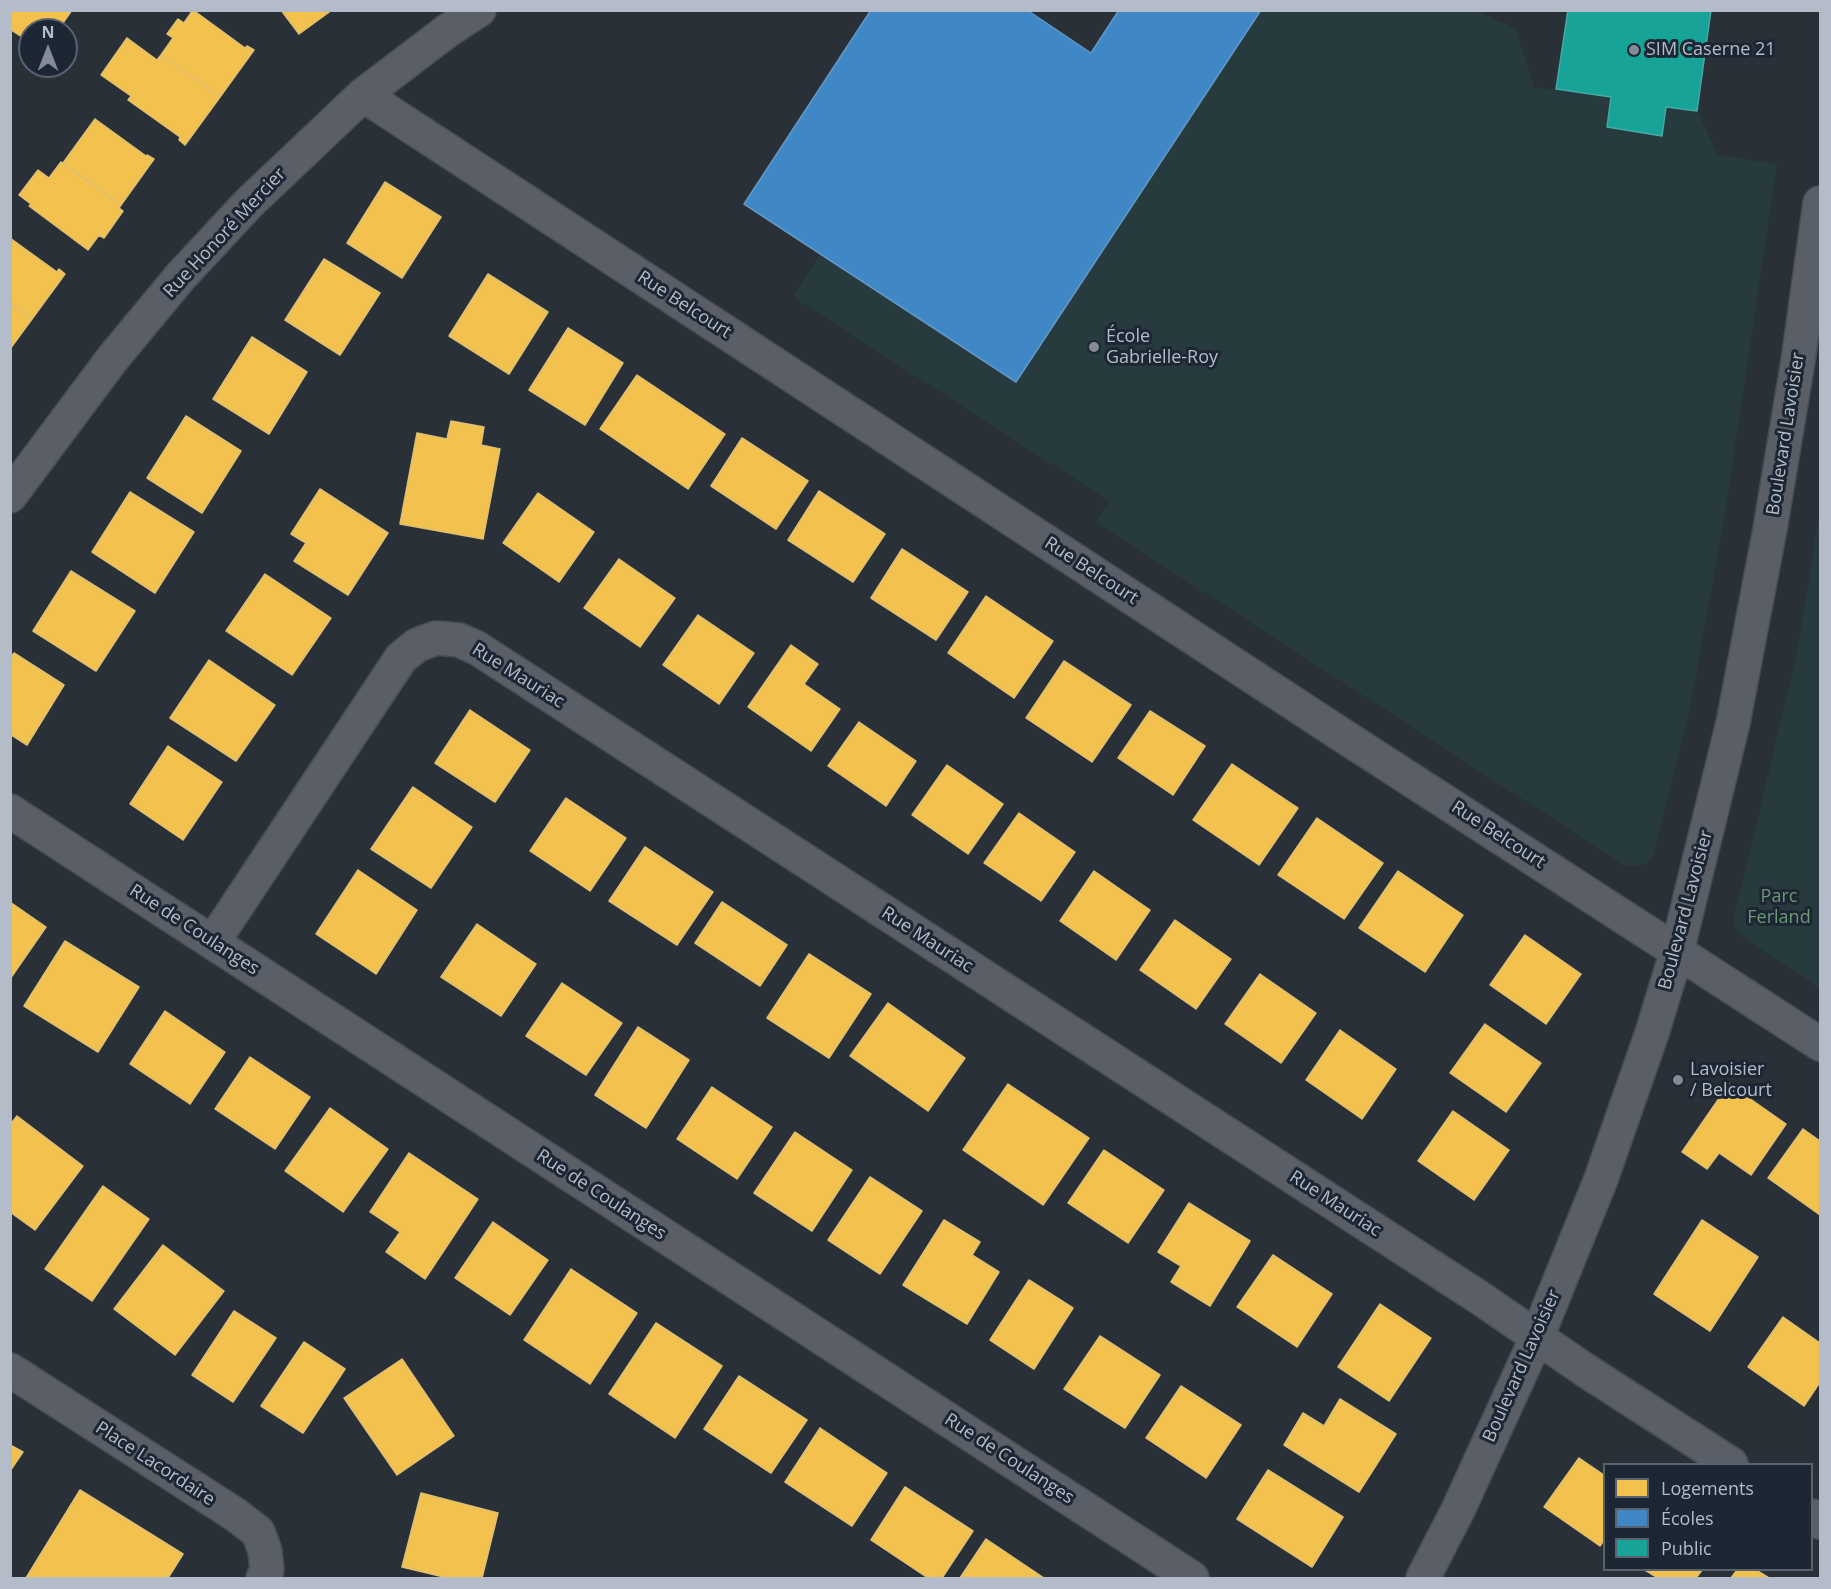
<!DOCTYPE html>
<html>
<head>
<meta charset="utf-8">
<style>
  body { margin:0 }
  #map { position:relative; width:1831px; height:1589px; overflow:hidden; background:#2a3038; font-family:"Open Sans",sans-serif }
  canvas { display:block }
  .frame { position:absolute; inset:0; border:12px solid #b4bcc9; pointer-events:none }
  .legend { position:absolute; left:1603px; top:1463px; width:210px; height:108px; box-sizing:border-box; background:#1d2633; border:2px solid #59626f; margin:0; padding:8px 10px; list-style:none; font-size:18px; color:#b4bcc9 }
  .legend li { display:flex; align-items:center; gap:12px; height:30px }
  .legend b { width:30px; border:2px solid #59626f }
  .north { position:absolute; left:18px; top:18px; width:60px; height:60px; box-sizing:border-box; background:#1d2633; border:2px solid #59626f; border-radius:50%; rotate:0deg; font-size:16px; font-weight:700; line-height:24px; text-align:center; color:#b4bcc9 }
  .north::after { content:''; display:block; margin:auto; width:21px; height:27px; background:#848b96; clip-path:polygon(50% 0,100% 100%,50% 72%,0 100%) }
</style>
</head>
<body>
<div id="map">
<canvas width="1831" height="1589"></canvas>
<div class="frame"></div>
<ul class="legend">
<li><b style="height:16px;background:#f2c14e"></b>Logements</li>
<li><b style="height:16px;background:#3f88c5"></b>Écoles</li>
<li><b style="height:16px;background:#17a398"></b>Public</li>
</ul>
<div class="north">N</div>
</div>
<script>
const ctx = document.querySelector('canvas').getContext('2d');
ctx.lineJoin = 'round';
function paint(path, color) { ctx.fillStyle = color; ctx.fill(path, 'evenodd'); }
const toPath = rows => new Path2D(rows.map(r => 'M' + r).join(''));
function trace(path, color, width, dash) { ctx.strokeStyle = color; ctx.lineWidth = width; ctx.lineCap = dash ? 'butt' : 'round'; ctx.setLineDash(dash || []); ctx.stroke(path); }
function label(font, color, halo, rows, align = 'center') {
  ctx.font = font + ' "Open Sans",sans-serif'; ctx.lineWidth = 6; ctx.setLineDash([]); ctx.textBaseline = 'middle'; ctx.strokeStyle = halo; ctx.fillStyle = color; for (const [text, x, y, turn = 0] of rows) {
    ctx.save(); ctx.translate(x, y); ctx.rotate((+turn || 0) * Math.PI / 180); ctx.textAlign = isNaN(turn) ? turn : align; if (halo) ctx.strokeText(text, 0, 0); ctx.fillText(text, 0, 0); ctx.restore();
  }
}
paint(toPath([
  [1261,11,1480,11,1492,18,1516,29,1534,87,1611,97,1607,127,1662,135,1666,107,1697,111,1718,155,1777,164,1725,513,1689,713,1653,856,1647,863,1637,866,1624,865,1096,522,1109,501,793,297,820,254,1016,382],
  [1820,510,1820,988,1743,938,1735,927,1734,918,1796,658]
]), '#273a3e');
const homes = toPath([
  [10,10,72,10,58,30,30,30,30,42,10,29,10,10],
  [193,10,245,48,247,46,254,50,220,97,161,55,173,38,167,34,178,19,184,23,193,10],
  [281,10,332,10,299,34,281,10],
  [127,38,157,60,161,55,220,97,185,145,179,140,180,137,128,100,131,96,101,75,127,38],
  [95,119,146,156,147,155,154,159,121,205,63,163,95,119],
  [61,162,121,205,119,208,123,211,104,238,99,235,88,250,29,206,31,204,19,195,38,170,49,178,61,162],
  [385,182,441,217,402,278,347,243,385,182],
  [10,238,57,272,59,269,65,274,32,319,10,303,10,238],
  [324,259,380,293,340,355,285,320,324,259],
  [488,274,548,312,509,374,449,336,488,274],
  [10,303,32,319,10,349,10,303],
  [568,328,623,363,585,425,529,390,568,328],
  [252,337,307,372,269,434,213,399,252,337],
  [637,375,725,434,688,489,600,429,637,375],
  [186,416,241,451,202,513,147,478,186,416],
  [451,421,484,427,481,445,500,449,483,539,400,524,417,433,447,439,451,421],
  [742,438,808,481,776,529,711,486,742,438],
  [320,489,388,533,348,595,294,561,306,543,291,534,320,489],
  [819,491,885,534,853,582,788,540,819,491],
  [130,492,194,532,155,593,92,552,130,492],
  [538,493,594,532,559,582,503,543,538,493],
  [902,549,968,592,936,640,871,598,902,549],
  [619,559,675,598,640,647,584,608,619,559],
  [71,571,135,611,96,671,33,631,71,571],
  [265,574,331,618,292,675,226,631,265,574],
  [986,596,1053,641,1014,698,948,653,986,596],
  [698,615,754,653,719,704,663,665,698,615],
  [791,645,818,664,804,684,840,709,811,751,748,707,791,645],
  [14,653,64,685,27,745,10,734,10,659,14,653],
  [209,660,275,705,236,761,170,718,209,660],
  [1064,661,1131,705,1092,762,1026,718,1064,661],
  [470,710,530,750,495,802,435,763,470,710],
  [1150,711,1205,746,1173,795,1118,758,1150,711],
  [859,722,916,761,886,806,828,766,859,722],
  [168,746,222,782,183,840,130,804,168,746],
  [1232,764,1298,808,1259,865,1193,820,1232,764],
  [947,765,1003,804,968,854,912,815,947,765],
  [413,787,472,827,431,888,371,849,413,787],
  [566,798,626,838,590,891,530,851,566,798],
  [1019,813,1075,852,1041,901,984,863,1019,813],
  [1317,818,1383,863,1344,919,1278,875,1317,818],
  [645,847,713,892,677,945,609,901,645,847],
  [358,870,417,910,376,974,316,934,358,870],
  [1094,871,1150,910,1116,960,1060,921,1094,871],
  [1398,871,1463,915,1425,972,1359,928,1398,871],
  [10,902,46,927,10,979,10,902],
  [722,902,787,945,760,986,695,943,722,902],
  [1175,920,1231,959,1196,1009,1140,970,1175,920],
  [477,924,536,964,501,1016,441,977,477,924],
  [1525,935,1581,974,1546,1024,1490,985,1525,935],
  [65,941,139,987,98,1052,24,1006,65,941],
  [809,954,871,994,829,1058,767,1018,809,954],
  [1260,974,1316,1013,1281,1063,1225,1024,1260,974],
  [562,983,622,1023,586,1075,526,1036,562,983],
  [888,1003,965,1058,928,1111,850,1056,888,1003],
  [165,1011,225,1052,190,1104,130,1064,165,1011],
  [1485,1024,1541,1063,1506,1112,1450,1073,1485,1024],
  [638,1027,689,1060,646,1128,595,1095,638,1027],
  [1340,1030,1396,1069,1362,1119,1306,1080,1340,1030],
  [250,1057,310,1097,275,1149,215,1109,250,1057],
  [1008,1084,1089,1138,1043,1205,963,1150,1008,1084],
  [1729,1084,1786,1124,1751,1175,1719,1153,1707,1169,1682,1152,1729,1084],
  [712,1087,772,1127,737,1179,677,1139,712,1087],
  [330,1108,388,1149,343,1212,285,1171,330,1108],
  [1453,1111,1509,1150,1474,1200,1418,1161,1453,1111],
  [17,1116,83,1166,35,1230,10,1212,10,1125,17,1116],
  [1803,1129,1820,1141,1820,1215,1768,1178,1803,1129],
  [795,1132,852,1170,812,1231,754,1193,795,1132],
  [1104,1150,1164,1190,1128,1243,1068,1203,1104,1150],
  [409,1153,478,1199,425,1279,386,1252,400,1232,370,1212,409,1153],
  [870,1177,922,1211,880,1274,828,1240,870,1177],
  [103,1186,149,1219,92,1301,45,1269,103,1186],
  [1189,1203,1250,1241,1210,1306,1171,1282,1181,1266,1158,1252,1189,1203],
  [944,1220,980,1242,972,1255,999,1272,967,1324,903,1285,944,1220],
  [1702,1220,1758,1257,1710,1331,1654,1294,1702,1220],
  [493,1222,548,1260,510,1315,455,1278,493,1222],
  [163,1245,224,1291,175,1355,114,1309,163,1245],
  [1273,1255,1332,1294,1297,1347,1237,1307,1273,1255],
  [571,1269,637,1313,590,1384,524,1340,571,1269],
  [1029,1280,1073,1308,1034,1369,990,1340,1029,1280],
  [1380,1304,1431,1338,1389,1401,1338,1367,1380,1304],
  [234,1311,276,1338,233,1402,192,1375,234,1311],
  [1783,1317,1820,1343,1820,1382,1804,1406,1748,1367,1783,1317],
  [656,1323,722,1366,675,1438,609,1394,656,1323],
  [1100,1336,1160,1375,1125,1428,1064,1389,1100,1336],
  [304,1342,345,1369,303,1433,261,1406,304,1342],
  [402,1359,454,1436,397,1475,344,1398,402,1359],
  [739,1376,807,1420,771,1473,704,1429,739,1376],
  [1181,1386,1241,1425,1206,1478,1146,1438,1181,1386],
  [1340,1399,1396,1434,1359,1492,1284,1445,1303,1413,1324,1426,1340,1399],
  [820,1428,887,1473,852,1526,785,1482,820,1428],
  [10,1445,23,1452,10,1471,10,1445],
  [1579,1458,1604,1475,1604,1540,1600,1546,1544,1507,1579,1458],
  [1268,1470,1343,1517,1312,1567,1237,1519,1268,1470],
  [905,1487,973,1531,942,1578,928,1578,871,1540,905,1487],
  [80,1490,183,1554,168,1578,26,1578,80,1490],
  [421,1493,498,1513,482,1578,448,1578,402,1567,421,1493],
  [986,1539,1044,1578,960,1578,986,1539],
  [1645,1570,1702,1570,1696,1578,1658,1578,1645,1570],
  [1737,1570,1756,1570,1769,1578,1731,1578,1737,1570]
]);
paint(homes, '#f2c14e');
trace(homes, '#dfc073', 1.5);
const schools = toPath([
  [871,10,1027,10,1091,53,1119,10,1261,10,1016,382,744,204,871,10]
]);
paint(schools, '#3f88c5');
trace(schools, '#6298c6', 1.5);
const public = toPath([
  [1568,10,1711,10,1697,111,1666,107,1662,136,1607,127,1611,97,1556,89,1568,10]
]);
paint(public, '#17a398');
trace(public, '#46aaa7', 1.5);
const minor = toPath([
  [363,95,1345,737,1820,1044],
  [10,496,113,358,181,276,249,203,363,95,447,31,479,10],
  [10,811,1192,1578],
  [213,942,401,658,417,645,436,638,459,640,477,648,1480,1298,1585,1370,1731,1464],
  [10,1370,236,1515,258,1532,265,1551,267,1570,263,1578],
  [1812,1516,1820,1522],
  [1423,1578,1458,1510,1537,1337,1601,1179,1652,1033,1677,951,1733,723,1770,529,1798,361,1820,203]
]);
trace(minor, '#484c53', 36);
trace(minor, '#5a5e66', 33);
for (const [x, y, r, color] of [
  [1634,50,6,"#848b96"],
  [1094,347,6,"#848b96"],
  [1678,1080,6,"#848b96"]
]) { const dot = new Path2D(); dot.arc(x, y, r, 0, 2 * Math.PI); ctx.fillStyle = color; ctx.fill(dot); trace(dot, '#1d2633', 2); }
label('18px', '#b4bcc9', '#1d2633', [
  ["SIM Caserne 21",1646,50],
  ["École",1106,337],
  ["Gabrielle-Roy",1106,358],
  ["Lavoisier",1690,1070],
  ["/ Belcourt",1690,1091]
], 'left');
label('18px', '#b4bcc9', '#1d2633', [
  ["Rue Honoré Mercier",225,233,-47],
  ["Rue Belcourt",684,305,33],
  ["Boulevard Lavoisier",1786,434,-81],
  ["Rue Belcourt",1091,571,33],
  ["Rue Mauriac",518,676,32],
  ["Rue Belcourt",1498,835,33],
  ["Boulevard Lavoisier",1686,910,-75],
  ["Rue de Coulanges",194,930,33],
  ["Rue Mauriac",927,940,33],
  ["Rue de Coulanges",601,1195,33],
  ["Rue Mauriac",1335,1204,33],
  ["Boulevard Lavoisier",1522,1366,-66],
  ["Rue de Coulanges",1009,1459,33],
  ["Place Lacordaire",155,1464,33]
]);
label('18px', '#6b9a76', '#1d2633', [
  ["Parc",1779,897],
  ["Ferland",1779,918]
]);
</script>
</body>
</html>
